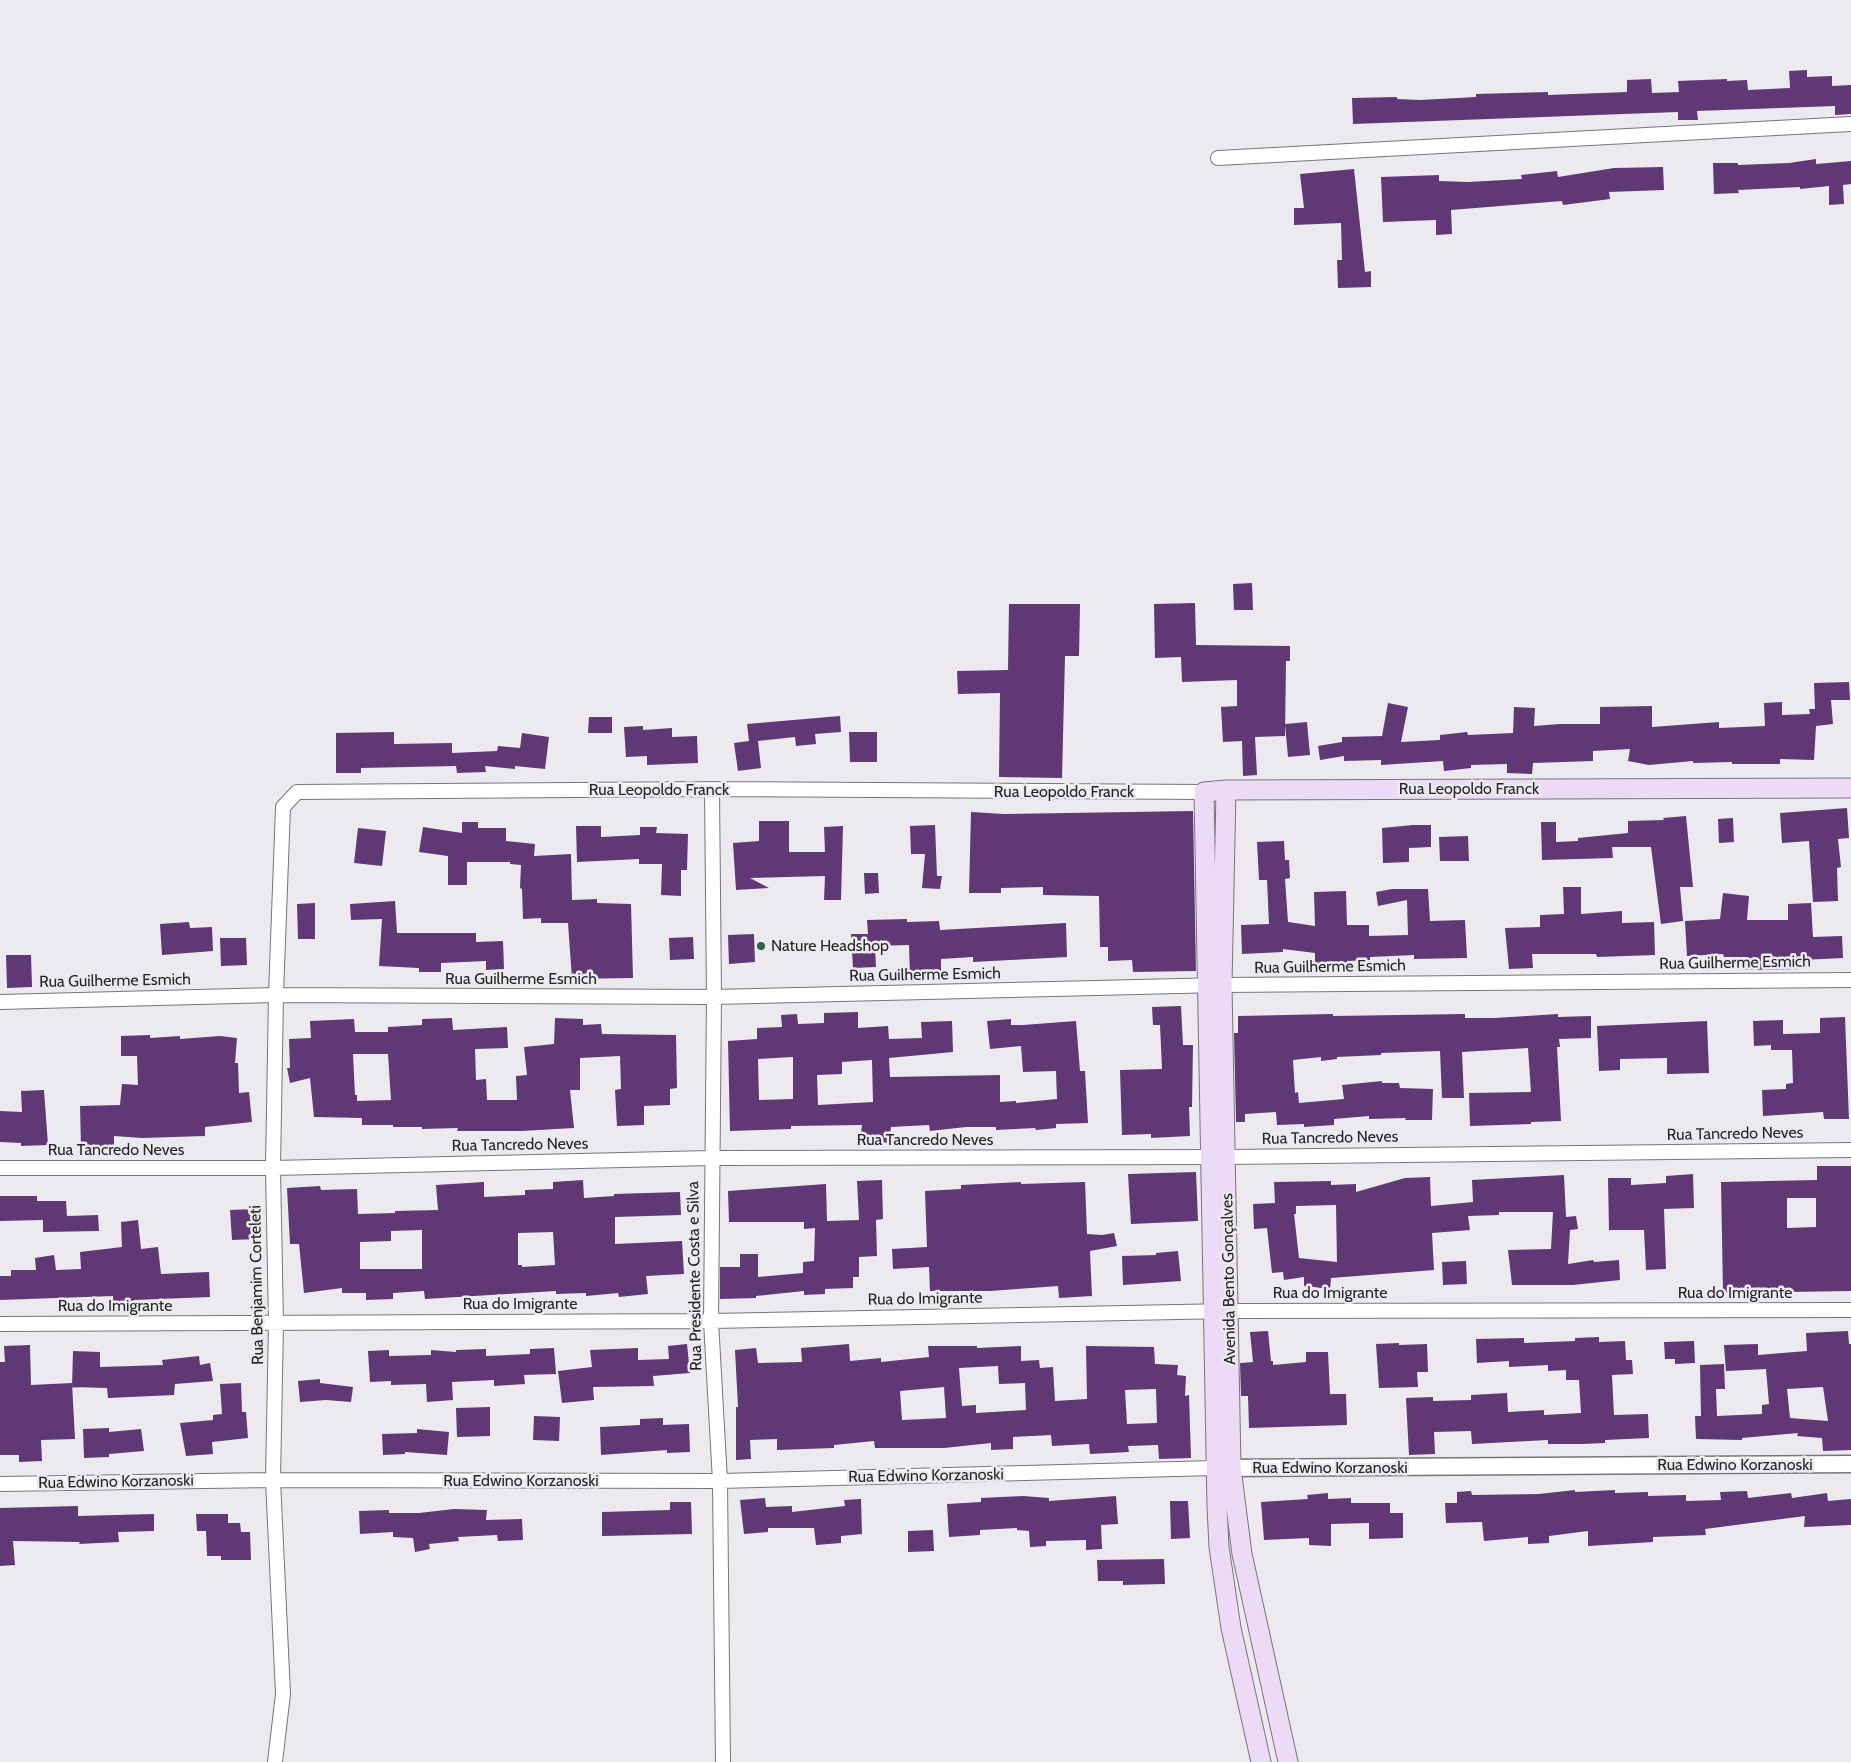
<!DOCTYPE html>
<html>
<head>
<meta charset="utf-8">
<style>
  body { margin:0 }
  canvas { display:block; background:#edeaef }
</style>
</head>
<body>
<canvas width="1851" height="1762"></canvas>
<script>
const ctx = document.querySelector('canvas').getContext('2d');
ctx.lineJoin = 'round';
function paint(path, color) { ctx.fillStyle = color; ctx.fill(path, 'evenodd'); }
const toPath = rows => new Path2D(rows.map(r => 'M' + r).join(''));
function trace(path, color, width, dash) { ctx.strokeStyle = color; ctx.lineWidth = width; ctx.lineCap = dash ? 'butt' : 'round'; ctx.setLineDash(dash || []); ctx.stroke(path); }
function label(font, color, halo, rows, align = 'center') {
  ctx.font = font + ' Cabin,sans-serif'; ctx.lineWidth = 5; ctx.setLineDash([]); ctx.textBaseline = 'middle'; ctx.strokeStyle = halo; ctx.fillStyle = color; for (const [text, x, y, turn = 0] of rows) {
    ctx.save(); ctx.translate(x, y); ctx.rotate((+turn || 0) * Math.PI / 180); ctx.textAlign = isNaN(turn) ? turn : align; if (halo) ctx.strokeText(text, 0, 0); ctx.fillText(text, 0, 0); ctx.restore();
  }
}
paint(toPath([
  [1807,70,1807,77,1832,76,1832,86,1851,85,1851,114,1835,115,1835,106,1697,111,1698,120,1678,120,1678,112,1353,124,1352,98,1397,97,1397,99,1420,100,1476,97,1476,94,1548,92,1548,95,1627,92,1627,80,1651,79,1652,93,1679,92,1678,81,1727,79,1727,81,1747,80,1748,90,1790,88,1789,71],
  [1816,159,1816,164,1851,161,1851,184,1843,185,1844,204,1829,205,1829,186,1800,189,1800,187,1738,190,1739,193,1714,194,1713,163,1738,163,1738,165,1789,163],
  [1663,167,1664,190,1609,192,1610,199,1563,205,1562,201,1451,210,1452,234,1436,235,1436,220,1383,222,1381,177,1439,175,1439,181,1468,182,1522,179,1521,175,1557,171,1558,177,1614,168],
  [1354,169,1365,272,1371,271,1371,287,1338,288,1337,260,1342,260,1341,223,1294,225,1294,208,1304,208,1300,174],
  [1252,583,1253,610,1234,610,1233,584],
  [1195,603,1196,645,1290,646,1290,661,1286,661,1285,736,1255,737,1257,775,1243,776,1242,741,1223,742,1221,707,1237,706,1237,680,1182,682,1181,657,1155,658,1154,604],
  [1009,604,1080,604,1079,656,1065,656,1062,778,999,777,1000,693,958,694,957,671,1008,670],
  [1849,682,1850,700,1831,700,1833,724,1816,726,1814,760,1780,759,1780,764,1732,764,1732,762,1693,763,1693,761,1649,765,1628,761,1630,749,1593,751,1593,761,1533,763,1532,774,1507,773,1507,764,1471,765,1471,768,1444,771,1443,761,1381,765,1381,760,1344,761,1344,756,1320,760,1318,746,1342,742,1342,737,1382,736,1388,703,1408,707,1401,742,1440,740,1440,735,1467,732,1468,735,1513,733,1514,707,1535,708,1534,726,1560,724,1600,724,1600,707,1652,706,1652,727,1719,722,1719,728,1765,726,1764,703,1782,702,1782,715,1810,714,1809,709,1815,709,1814,683],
  [840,716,841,732,815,734,816,744,796,746,795,737,758,741,761,768,738,771,734,743,749,741,747,724],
  [589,717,612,717,612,733,588,733],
  [1307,722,1310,755,1288,757,1285,724],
  [643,726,643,730,672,728,672,737,697,736,698,763,647,765,647,756,626,757,624,727],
  [394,732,394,744,452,743,452,753,497,751,498,746,520,748,522,733,549,737,545,769,515,766,515,769,485,766,486,772,457,773,456,766,361,768,361,773,336,773,336,733],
  [849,732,877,732,877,762,850,762],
  [1847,808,1849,838,1838,839,1841,867,1837,868,1838,901,1813,902,1809,841,1782,843,1780,813],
  [1193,811,1196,971,1133,972,1132,960,1108,961,1108,947,1100,947,1099,896,1043,895,1043,887,1001,888,1001,893,969,893,971,812,1004,814],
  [1686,816,1693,887,1680,887,1683,921,1661,924,1651,847,1612,847,1613,858,1542,860,1541,822,1556,822,1556,842,1578,841,1578,838,1628,833,1628,821,1664,820,1663,818],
  [1733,818,1734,842,1719,843,1718,819],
  [759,821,789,821,789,852,825,852,824,827,843,826,841,900,824,900,825,876,750,878,769,888,736,890,733,843,759,841],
  [462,822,478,822,478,828,506,828,506,841,535,844,534,856,571,854,572,900,597,899,597,903,631,904,633,978,572,979,568,923,541,923,541,918,523,919,522,889,520,888,521,865,510,864,510,862,467,862,467,885,448,885,448,856,419,852,423,827,462,833],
  [935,825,937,876,942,876,940,889,922,888,925,854,911,854,910,826],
  [1413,825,1431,825,1431,847,1409,848,1409,862,1383,863,1382,828],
  [576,826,601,826,601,837,640,835,640,827,657,827,656,833,688,834,687,870,681,870,681,896,661,895,662,864,639,864,639,859,577,862],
  [358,828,386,831,382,866,354,863],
  [1468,836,1469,861,1440,861,1439,837],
  [1284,841,1285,860,1289,860,1290,878,1285,879,1288,922,1315,926,1314,892,1346,891,1347,925,1369,925,1369,936,1408,935,1407,900,1378,906,1376,892,1392,889,1428,889,1430,921,1465,920,1467,958,1414,959,1414,955,1370,957,1370,960,1347,961,1347,967,1315,968,1315,953,1283,949,1283,952,1242,954,1241,925,1269,924,1267,880,1259,880,1257,842],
  [864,873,878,873,879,893,865,894],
  [1563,887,1581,887,1581,914,1622,911,1622,923,1654,922,1655,955,1597,957,1596,954,1532,954,1533,968,1509,969,1505,928,1540,927,1540,915,1564,914],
  [1723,893,1749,896,1747,920,1788,920,1788,904,1811,903,1813,937,1842,936,1843,958,1801,960,1802,969,1745,970,1745,957,1724,957,1723,954,1687,956,1685,921,1720,919],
  [395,901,397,933,476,933,476,942,503,941,504,969,486,970,486,961,441,963,441,972,419,972,419,968,379,966,382,919,351,920,350,904],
  [315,903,315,939,298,939,297,904],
  [907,919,907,922,939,921,940,930,1066,923,1067,957,973,962,973,957,941,959,941,977,910,978,909,945,875,946,876,967,853,968,851,934,868,934,867,920],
  [189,922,190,928,212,927,213,951,162,955,160,924],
  [754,934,755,962,729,964,728,935],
  [693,937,694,959,670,960,669,938],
  [220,938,246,938,247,965,221,966],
  [6,955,31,955,32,987,7,988],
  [1181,1006,1183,1045,1193,1045,1192,1107,1189,1107,1190,1136,1151,1138,1151,1134,1122,1135,1120,1070,1162,1069,1160,1025,1153,1025,1152,1007],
  [858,1012,858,1028,888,1026,889,1039,922,1038,921,1022,952,1021,953,1052,889,1058,890,1077,1000,1075,1000,1102,1016,1101,1016,1103,1057,1099,1056,1071,1023,1072,1021,1046,990,1049,987,1021,1011,1019,1011,1025,1023,1025,1076,1021,1080,1071,1085,1071,1088,1123,1056,1124,1056,1128,1036,1130,1035,1128,996,1130,996,1127,966,1127,930,1131,929,1125,891,1127,889,1143,860,1140,862,1125,791,1126,791,1129,730,1131,728,1041,757,1039,757,1028,782,1027,781,1015,797,1014,798,1024,824,1023,824,1013],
  [793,1057,793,1099,759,1100,758,1059],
  [872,1060,873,1102,818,1105,817,1075,842,1074,842,1062],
  [1333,1014,1333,1016,1465,1014,1465,1018,1495,1018,1558,1014,1558,1017,1591,1016,1591,1038,1559,1039,1560,1047,1557,1047,1561,1121,1531,1122,1531,1124,1470,1126,1469,1093,1531,1092,1528,1048,1462,1052,1464,1098,1442,1098,1440,1051,1381,1053,1381,1055,1337,1057,1337,1059,1321,1061,1321,1057,1293,1060,1295,1093,1298,1092,1299,1103,1344,1099,1342,1085,1382,1081,1382,1083,1399,1083,1400,1088,1433,1089,1432,1120,1405,1120,1406,1118,1369,1119,1369,1116,1334,1119,1334,1125,1304,1127,1304,1124,1277,1125,1276,1112,1245,1114,1245,1122,1236,1122,1234,1033,1238,1033,1238,1016],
  [1845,1017,1849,1119,1824,1119,1823,1112,1763,1116,1762,1090,1786,1089,1786,1084,1793,1083,1792,1050,1771,1050,1771,1045,1754,1046,1753,1021,1783,1020,1783,1034,1820,1033,1820,1018],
  [452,1018,453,1030,507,1027,508,1048,475,1049,476,1080,486,1079,487,1100,517,1100,516,1076,527,1075,524,1047,554,1044,555,1018,583,1019,583,1025,601,1024,602,1034,676,1035,677,1088,670,1089,670,1105,644,1106,644,1125,617,1126,615,1090,621,1089,620,1056,580,1058,580,1090,570,1090,574,1128,521,1131,457,1131,458,1128,422,1129,422,1127,393,1127,393,1125,362,1125,362,1118,314,1117,310,1078,290,1083,287,1068,290,1068,289,1039,311,1038,310,1021,354,1019,355,1032,388,1032,388,1027,422,1025,422,1019],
  [353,1054,388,1054,391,1100,357,1101,357,1095,355,1095],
  [1707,1021,1709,1073,1667,1074,1667,1058,1620,1059,1620,1070,1599,1071,1597,1026],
  [150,1035,150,1038,180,1036,180,1039,220,1036,237,1038,235,1063,238,1063,239,1093,249,1092,252,1122,205,1127,205,1136,142,1138,114,1136,114,1146,81,1147,80,1106,120,1105,122,1084,138,1085,137,1056,121,1056,121,1036],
  [44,1090,48,1145,21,1146,21,1143,0,1142,0,1111,22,1112,21,1091],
  [1817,1166,1851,1166,1851,1291,1723,1293,1721,1182,1817,1180],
  [1787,1198,1816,1198,1816,1227,1787,1228],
  [1196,1172,1198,1221,1131,1224,1128,1174],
  [1693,1174,1694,1208,1664,1209,1666,1269,1646,1270,1644,1230,1609,1230,1608,1178,1631,1178,1631,1185,1666,1183,1666,1176],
  [1564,1175,1566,1217,1576,1216,1578,1229,1570,1230,1568,1264,1593,1260,1594,1262,1619,1260,1620,1280,1573,1285,1512,1285,1508,1250,1551,1249,1553,1212,1499,1212,1499,1215,1468,1216,1470,1230,1432,1233,1434,1270,1331,1278,1330,1289,1304,1286,1304,1277,1284,1280,1283,1272,1272,1273,1267,1228,1254,1229,1253,1204,1275,1203,1274,1182,1331,1181,1331,1185,1356,1184,1356,1192,1405,1178,1430,1177,1431,1206,1473,1202,1472,1180],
  [1336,1205,1337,1262,1299,1258,1294,1214,1296,1214,1296,1206],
  [583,1180,584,1198,614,1196,614,1194,680,1192,681,1215,615,1217,615,1244,682,1241,684,1274,646,1276,648,1294,619,1297,618,1293,586,1296,586,1293,556,1294,556,1291,425,1299,424,1291,393,1293,393,1299,366,1300,366,1293,342,1293,342,1288,304,1293,299,1244,290,1244,287,1188,320,1186,321,1190,357,1189,358,1214,395,1213,395,1211,438,1210,436,1185,484,1182,484,1197,525,1195,525,1190,553,1189,553,1182],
  [422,1230,422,1269,360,1269,360,1242,391,1241,391,1231],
  [553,1232,555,1265,522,1267,522,1265,518,1265,518,1233],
  [882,1180,883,1219,876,1220,877,1256,859,1257,859,1277,853,1277,853,1288,825,1289,825,1294,804,1295,804,1291,756,1296,756,1298,720,1299,720,1267,740,1267,740,1254,758,1254,758,1277,803,1273,803,1262,814,1261,815,1228,804,1229,804,1222,729,1222,728,1191,826,1184,827,1221,859,1220,857,1181],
  [1021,1182,1021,1184,1085,1182,1087,1234,1102,1235,1114,1233,1117,1246,1090,1251,1092,1296,1059,1298,1058,1286,990,1291,930,1291,929,1267,893,1269,892,1249,927,1247,925,1191,961,1189,961,1185],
  [0,1196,37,1196,37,1201,66,1201,67,1216,98,1215,99,1231,43,1232,43,1220,0,1221],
  [255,1209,256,1239,232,1240,230,1210],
  [138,1220,141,1249,158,1247,161,1274,209,1272,210,1297,134,1300,134,1304,113,1304,113,1296,0,1300,0,1276,11,1276,11,1270,36,1270,35,1258,54,1255,56,1270,81,1269,80,1252,122,1247,121,1222],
  [1178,1251,1181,1281,1123,1285,1122,1256,1156,1255,1156,1253],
  [1466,1261,1467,1284,1443,1285,1442,1262],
  [1268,1331,1271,1361,1273,1361,1273,1365,1306,1362,1306,1352,1328,1352,1330,1394,1346,1394,1347,1425,1249,1428,1248,1396,1241,1396,1240,1363,1253,1362,1250,1332],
  [1848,1331,1849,1344,1851,1344,1851,1450,1823,1451,1822,1438,1797,1436,1798,1433,1742,1438,1742,1440,1696,1439,1695,1416,1701,1416,1700,1365,1724,1364,1725,1389,1716,1389,1717,1416,1762,1414,1762,1405,1769,1404,1766,1369,1726,1371,1724,1345,1758,1344,1758,1355,1807,1351,1806,1333],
  [1823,1387,1828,1421,1790,1418,1787,1389],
  [1599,1337,1599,1342,1625,1341,1626,1360,1632,1360,1633,1374,1612,1375,1614,1415,1648,1414,1649,1438,1605,1440,1605,1443,1583,1444,1548,1444,1548,1440,1472,1444,1471,1431,1434,1432,1435,1454,1409,1455,1406,1398,1433,1397,1433,1401,1471,1400,1471,1395,1507,1393,1508,1412,1544,1410,1544,1415,1581,1413,1579,1380,1566,1380,1566,1370,1548,1371,1548,1365,1509,1367,1509,1361,1477,1363,1476,1339,1524,1338,1524,1343,1575,1341,1575,1338],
  [1694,1341,1695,1363,1675,1364,1675,1359,1665,1359,1664,1342],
  [1399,1343,1399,1345,1427,1344,1428,1372,1417,1372,1418,1387,1379,1388,1376,1344],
  [687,1344,690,1373,653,1376,654,1386,593,1387,594,1400,562,1403,558,1371,592,1367,590,1350,638,1348,638,1360,669,1359,668,1346],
  [849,1344,850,1361,881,1358,881,1362,929,1357,928,1346,977,1346,977,1348,1021,1346,1021,1361,1039,1360,1040,1368,1053,1367,1055,1401,1087,1399,1086,1346,1154,1347,1155,1364,1178,1365,1177,1375,1186,1376,1185,1396,1189,1395,1191,1458,1159,1459,1158,1445,1128,1446,1129,1452,1090,1454,1089,1444,1052,1446,1051,1435,1013,1437,1013,1449,991,1450,991,1443,944,1448,875,1448,874,1441,834,1445,834,1448,777,1450,777,1439,750,1440,751,1459,736,1460,736,1407,738,1407,735,1350,756,1348,758,1363,802,1362,801,1348],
  [998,1366,999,1384,1025,1383,1026,1410,976,1413,976,1405,962,1406,959,1368],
  [944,1387,946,1418,902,1420,900,1391],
  [1156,1389,1157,1423,1127,1424,1125,1390],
  [30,1345,31,1385,72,1383,75,1439,41,1440,42,1461,19,1462,19,1455,0,1455,0,1362,5,1362,4,1346],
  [554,1348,556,1374,524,1375,525,1384,494,1386,494,1380,452,1382,453,1400,427,1402,426,1384,391,1385,391,1381,370,1382,368,1351,389,1350,389,1356,431,1355,431,1350,456,1352,456,1350,486,1349,486,1356,530,1354,530,1349],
  [73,1351,100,1352,100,1367,163,1365,162,1360,199,1356,200,1365,210,1363,213,1381,175,1384,174,1395,108,1398,107,1388,72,1387],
  [320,1379,320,1383,353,1387,351,1402,326,1400,300,1402,298,1381],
  [241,1383,242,1412,246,1412,248,1438,212,1442,213,1454,186,1456,180,1423,213,1420,213,1415,222,1414,220,1384],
  [490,1407,490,1436,457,1437,456,1408],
  [534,1416,560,1417,559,1441,533,1440],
  [663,1418,663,1425,689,1424,690,1452,667,1453,667,1450,601,1455,600,1427,640,1425,640,1419],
  [109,1428,109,1432,141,1429,144,1451,109,1454,109,1457,84,1458,83,1429],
  [417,1429,449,1432,447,1455,405,1452,405,1454,383,1455,382,1434,417,1433],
  [1575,1490,1575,1492,1615,1490,1615,1493,1648,1492,1648,1496,1686,1495,1686,1501,1721,1500,1720,1492,1747,1491,1748,1498,1791,1493,1792,1498,1827,1493,1828,1501,1851,1499,1851,1525,1804,1527,1805,1516,1705,1529,1706,1535,1653,1537,1653,1542,1588,1546,1588,1531,1549,1536,1549,1543,1528,1544,1528,1537,1484,1541,1482,1522,1446,1523,1445,1503,1457,1503,1457,1492,1471,1491,1472,1495,1539,1494],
  [1328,1493,1328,1499,1351,1498,1351,1503,1390,1503,1390,1513,1403,1513,1403,1538,1369,1539,1369,1523,1331,1524,1331,1546,1309,1545,1309,1538,1264,1540,1261,1502,1308,1499,1307,1495],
  [1023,1496,1049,1498,1049,1501,1116,1496,1118,1524,1101,1525,1102,1549,1086,1550,1086,1540,1046,1541,1046,1546,1030,1547,1029,1531,1017,1530,1017,1528,980,1530,980,1535,949,1537,947,1504,981,1502,981,1498],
  [765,1498,766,1507,792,1506,792,1512,845,1506,844,1500,861,1499,862,1534,841,1536,841,1543,816,1545,814,1528,768,1528,768,1532,744,1534,740,1500],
  [1170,1501,1188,1501,1190,1538,1171,1539],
  [670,1502,691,1502,692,1534,602,1536,602,1512,670,1510],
  [78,1506,78,1516,154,1514,154,1531,118,1532,119,1542,79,1544,80,1542,13,1541,15,1565,0,1566,0,1508],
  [454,1509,487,1510,486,1520,522,1519,523,1540,498,1541,497,1535,458,1537,459,1541,429,1544,430,1549,415,1552,413,1538,393,1537,393,1532,360,1534,359,1511,389,1510,389,1513,419,1513],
  [196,1514,228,1514,228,1523,240,1523,241,1532,250,1532,251,1560,221,1560,221,1556,207,1556,206,1531,197,1531],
  [933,1530,934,1551,908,1552,908,1531],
  [1164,1559,1165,1584,1123,1585,1123,1581,1098,1581,1097,1560]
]), '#5f3875');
const minor = toPath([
  [1218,158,1851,124],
  [712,789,714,997,711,1321,720,1481,723,1762],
  [0,1002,276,995,714,997,1222,985,1851,980],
  [0,1168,273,1168,711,1158,1227,1157,1851,1150],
  [0,1324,711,1321,1230,1311,1851,1310],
  [0,1484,273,1480,720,1481,1215,1468],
  [275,1762,283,1694,273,1480,276,1323,273,1168,276,995,283,807,297,792,712,789,1204,792]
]);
const tertiary = toPath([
  [1218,1468,1851,1464]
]);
const secondary = toPath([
  [1226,790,1222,985,1231,1468,1242,1554,1288,1762],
  [1261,1762,1231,1628,1219,1547,1217,1507,1204,792,1226,790,1851,788]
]);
trace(minor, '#777579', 16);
trace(tertiary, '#777579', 19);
trace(secondary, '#777579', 21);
trace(minor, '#fff', 14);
trace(tertiary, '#fff', 16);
trace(secondary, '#ecdaf6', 19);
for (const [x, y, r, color] of [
  [761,946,5,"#2e654c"]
]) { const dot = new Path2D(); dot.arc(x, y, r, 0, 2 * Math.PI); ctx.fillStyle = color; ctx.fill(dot); trace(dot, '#edeaef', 2); }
label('16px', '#272627', '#edeaef', [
  ["Rua Leopoldo Franck",1469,789],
  ["Rua Leopoldo Franck",659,790],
  ["Rua Leopoldo Franck",1064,792],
  ["Rua Guilherme Esmich",1735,963,-1],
  ["Rua Guilherme Esmich",1330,967,-1],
  ["Rua Guilherme Esmich",925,975,-1],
  ["Rua Guilherme Esmich",521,979],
  ["Rua Guilherme Esmich",115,981,-1],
  ["Rua Tancredo Neves",1735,1134,-1],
  ["Rua Tancredo Neves",1330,1138,-1],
  ["Rua Tancredo Neves",925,1140],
  ["Rua Tancredo Neves",520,1145,-1],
  ["Rua Tancredo Neves",116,1150],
  ["Rua Presidente Costa e Silva",695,1276,-91],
  ["Avenida Bento Gonçalves",1229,1279,-91],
  ["Rua Benjamim Corteleti",257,1285,-91],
  ["Rua do Imigrante",1330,1293],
  ["Rua do Imigrante",1735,1293],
  ["Rua do Imigrante",925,1299,-1],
  ["Rua do Imigrante",520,1304],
  ["Rua do Imigrante",115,1306],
  ["Rua Edwino Korzanoski",1735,1465],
  ["Rua Edwino Korzanoski",1330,1468],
  ["Rua Edwino Korzanoski",926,1476,-1],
  ["Rua Edwino Korzanoski",521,1481],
  ["Rua Edwino Korzanoski",116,1482,-1]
]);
label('16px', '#272627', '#edeaef', [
  ["Nature Headshop",771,946]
], 'left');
</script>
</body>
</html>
